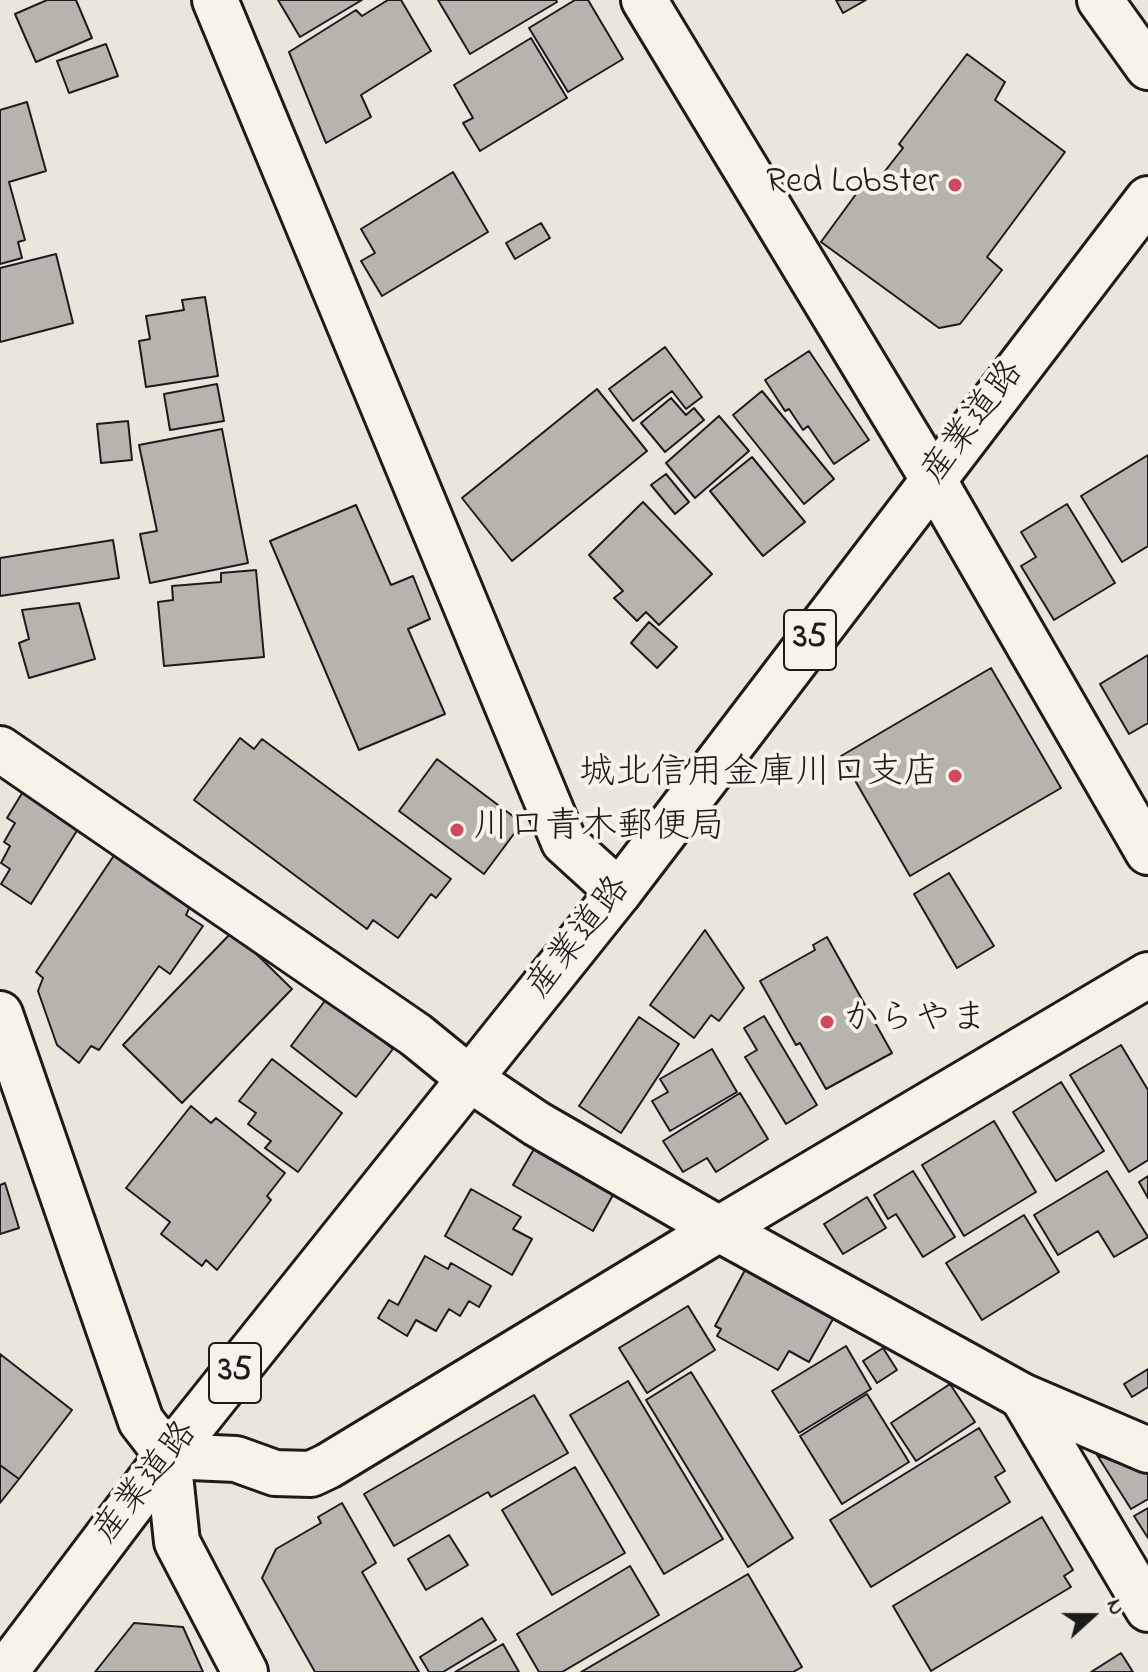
<!DOCTYPE html>
<html>
<head>
<meta charset="utf-8">
<style>
  body { margin:0 }
  #map { position:relative; width:1148px; height:1672px; overflow:hidden; background:#eae6dc; font-family:"Indie Flower",sans-serif }
  canvas { display:block }
  .north { position:absolute; left:1052px; top:1576px; width:80px; height:80px; -webkit-text-stroke:6px #f7f3e8; paint-order:stroke; rotate:69deg; font-size:22px; font-weight:700; line-height:32px; text-align:center; color:#1c1c1c }
  .north::after { content:''; display:block; margin:auto; width:28px; height:36px; background:#1c1c1c; clip-path:polygon(50% 0,100% 100%,50% 72%,0 100%) }
</style>
</head>
<body>
<div id="map">
<canvas width="1148" height="1672"></canvas>
<div class="north">N</div>
</div>
<script>
const ctx = document.querySelector('canvas').getContext('2d');
ctx.lineJoin = 'round';
function paint(path, color) { ctx.fillStyle = color; ctx.fill(path, 'evenodd'); }
const toPath = rows => new Path2D(rows.map(r => 'M' + r).join(''));
function trace(path, color, width, dash) { ctx.strokeStyle = color; ctx.lineWidth = width; ctx.lineCap = dash ? 'butt' : 'round'; ctx.setLineDash(dash || []); ctx.stroke(path); }
function label(font, color, halo, rows, align = 'center') {
  ctx.font = font + ' "Indie Flower","Klee One",sans-serif'; ctx.lineWidth = 8; ctx.setLineDash([]); ctx.textBaseline = 'middle'; ctx.strokeStyle = halo; ctx.fillStyle = color; for (const [text, x, y, turn = 0] of rows) {
    ctx.save(); ctx.translate(x, y); ctx.rotate((+turn || 0) * Math.PI / 180); ctx.textAlign = isNaN(turn) ? turn : align; if (halo) ctx.strokeText(text, 0, 0); ctx.fillText(text, 0, 0); ctx.restore();
  }
}
const building = toPath([
  [47,0,76,0,92,38,36,62,15,14,47,0],
  [278,0,362,0,300,37,278,0],
  [388,0,401,0,431,51,361,95,371,117,326,143,289,52,356,10,362,16,388,0],
  [438,0,556,0,557,2,470,54,438,0],
  [575,0,588,0,623,59,568,92,529,28,575,0],
  [836,0,866,0,843,13,836,0],
  [531,38,567,98,480,151,463,123,473,118,454,85,531,38],
  [106,44,118,76,69,93,57,61,106,44],
  [967,54,1005,82,995,100,1065,152,987,257,1002,270,960,324,939,328,821,242,870,175,878,180,903,148,899,144,967,54],
  [27,102,46,171,9,182,25,240,18,242,22,258,0,264,0,110,27,102],
  [453,172,488,232,382,296,361,261,375,253,361,229,453,172],
  [541,223,550,238,515,259,506,243,541,223],
  [56,254,73,323,0,342,0,268,56,254],
  [205,297,218,376,146,387,139,341,150,339,146,316,184,310,182,300,205,297],
  [665,347,702,397,686,409,672,391,633,421,609,389,665,347],
  [809,351,869,440,834,464,808,426,803,430,789,409,785,411,765,380,809,351],
  [217,384,224,421,170,430,164,394,217,384],
  [597,389,647,451,512,561,462,498,597,389],
  [762,391,834,479,804,504,733,415,762,391],
  [671,398,686,415,694,408,704,420,665,452,641,423,671,398],
  [719,416,749,451,695,498,666,463,719,416],
  [128,421,132,460,101,463,97,424,128,421],
  [222,429,248,563,150,583,140,534,157,531,139,445,222,429],
  [1148,455,1148,546,1122,562,1081,496,1148,455],
  [752,457,805,522,763,556,710,491,752,457],
  [666,474,689,502,675,514,651,485,666,474],
  [643,502,712,574,659,625,646,612,637,621,614,598,623,591,589,555,643,502],
  [1067,504,1115,583,1054,620,1021,566,1036,557,1021,532,1067,504],
  [356,505,391,585,413,576,430,619,408,629,445,714,359,750,270,541,356,505],
  [113,540,119,578,0,596,0,558,113,540],
  [256,570,264,657,164,666,158,602,173,600,172,586,221,582,221,573,256,570],
  [79,603,95,659,29,678,19,643,29,639,22,610,79,603],
  [649,622,677,647,657,668,631,643,649,622],
  [1148,655,1148,723,1129,734,1100,684,1148,655],
  [991,668,1061,788,910,876,841,756,991,668],
  [240,738,254,749,262,739,451,879,436,898,431,894,398,938,373,920,367,929,194,800,240,738],
  [437,759,522,823,484,874,399,811,437,759],
  [27,785,83,821,31,904,1,884,10,869,1,863,10,846,4,842,15,823,7,818,27,785],
  [117,851,192,902,186,915,203,926,170,974,159,966,99,1050,91,1046,79,1063,57,1045,38,991,43,978,36,972,117,851],
  [949,873,994,946,957,968,914,894,949,873],
  [705,930,744,988,719,1021,711,1015,694,1038,650,1005,705,930],
  [233,931,292,989,182,1103,123,1045,233,931],
  [827,937,892,1053,826,1089,800,1043,796,1045,760,981,815,950,813,945,827,937],
  [327,998,393,1049,356,1097,291,1046,327,998],
  [764,1016,817,1105,786,1124,745,1057,757,1050,744,1028,764,1016],
  [639,1017,679,1044,621,1133,579,1106,639,1017],
  [1121,1045,1148,1090,1148,1160,1129,1172,1070,1075,1121,1045],
  [712,1049,737,1092,670,1131,652,1101,668,1092,660,1079,712,1049],
  [272,1059,342,1113,298,1172,265,1148,271,1141,248,1124,256,1113,239,1101,272,1059],
  [1061,1082,1104,1151,1056,1181,1013,1112,1061,1082],
  [740,1093,768,1139,716,1172,707,1158,683,1172,663,1141,740,1093],
  [191,1106,211,1123,216,1118,285,1173,267,1196,271,1200,217,1270,206,1260,202,1266,161,1234,170,1222,126,1188,191,1106],
  [994,1121,1036,1192,964,1236,922,1165,994,1121],
  [534,1149,613,1195,593,1231,513,1185,534,1149],
  [913,1171,955,1237,923,1257,896,1214,888,1219,874,1195,913,1171],
  [1107,1171,1148,1237,1114,1257,1098,1231,1058,1255,1034,1215,1107,1171],
  [1148,1176,1148,1198,1139,1182,1148,1176],
  [5,1183,19,1228,0,1234,0,1185,5,1183],
  [471,1189,521,1217,513,1229,532,1239,512,1275,445,1236,471,1189],
  [867,1197,886,1228,843,1254,824,1224,867,1197],
  [1024,1215,1059,1272,982,1320,946,1263,1024,1215],
  [425,1256,448,1269,451,1263,491,1286,479,1307,469,1301,460,1316,449,1309,436,1331,416,1320,407,1336,378,1318,389,1300,398,1305,425,1256],
  [745,1270,833,1319,809,1362,789,1351,778,1370,717,1336,721,1329,715,1326,745,1270],
  [688,1306,715,1350,647,1393,619,1348,688,1306],
  [846,1346,871,1389,799,1433,772,1391,846,1346],
  [883,1348,897,1370,877,1383,863,1361,883,1348],
  [0,1354,72,1410,19,1479,0,1465,0,1354],
  [1148,1369,1148,1387,1132,1397,1124,1384,1148,1369],
  [691,1372,793,1538,748,1567,646,1400,691,1372],
  [628,1381,723,1539,664,1574,570,1415,628,1381],
  [950,1384,975,1422,916,1461,891,1423,950,1384],
  [867,1394,909,1462,842,1504,800,1436,867,1394],
  [534,1395,568,1453,491,1497,488,1492,394,1546,364,1494,534,1395],
  [979,1428,1005,1471,995,1477,1010,1502,871,1587,830,1520,979,1428],
  [1097,1455,1148,1474,1148,1499,1131,1509,1097,1455],
  [0,1465,19,1479,0,1503,0,1465],
  [575,1467,625,1553,552,1595,502,1510,575,1467],
  [342,1503,376,1563,362,1572,419,1672,315,1672,262,1578,276,1549,321,1523,318,1517,342,1503],
  [1148,1508,1148,1538,1134,1516,1148,1508],
  [1042,1517,1073,1570,1064,1576,1071,1587,931,1671,893,1606,1042,1517],
  [449,1535,468,1565,426,1590,408,1559,449,1535],
  [630,1566,659,1615,562,1672,539,1672,517,1634,630,1566],
  [748,1574,802,1667,793,1672,581,1672,748,1574],
  [482,1618,496,1640,443,1672,429,1672,420,1657,482,1618],
  [134,1623,183,1627,203,1672,95,1672,134,1623],
  [503,1644,519,1672,455,1672,503,1644],
  [1121,1653,1133,1672,1091,1672,1121,1653]
]);
paint(building, '#b6b4ac');
trace(building, '#1c1c1c', 2);
const minor = toPath([
  [215,0,564,842,619,892],
  [644,0,933,479,1148,852],
  [1100,0,1148,67],
  [0,749,416,1035,470,1079,537,1124,719,1229,1022,1396,1148,1450],
  [168,1456,236,1459,275,1473,311,1474,328,1466,719,1229]
]);
const tertiary = toPath([
  [0,1014,141,1421,168,1456,177,1542,245,1672],
  [719,1229,1148,975],
  [1022,1396,1148,1609]
]);
const primary = toPath([
  [5,1672,168,1456,619,892,1148,199]
]);
trace(minor, '#1c1c1c', 50);
trace(tertiary, '#1c1c1c', 50);
trace(primary, '#1c1c1c', 50);
trace(minor, '#f7f3e8', 44);
trace(tertiary, '#f7f3e8', 44);
trace(primary, '#f7f3e8', 44);
for (const [x, y, r, color] of [
  [955,185,8,"#d1495b"],
  [955,776,8,"#d1495b"],
  [457,830,8,"#d1495b"],
  [827,1022,8,"#d1495b"]
]) { const dot = new Path2D(); dot.arc(x, y, r, 0, 2 * Math.PI); ctx.fillStyle = color; ctx.fill(dot); trace(dot, '#f7f3e8', 3); }
for (const [x, y, w] of [
  [810,640,52],
  [235,1373,52]
]) { const box = new Path2D(); box.roundRect(x - w / 2, y - 30, w, 60, 6); ctx.fillStyle = '#f7f3e8'; ctx.fill(box); trace(box, '#1c1c1c', 2); }
label('bold 34px', '#1c1c1c', null, [
  ["35",810,640],
  ["35",235,1373]
]);
label('36px', '#1c1c1c', '#f7f3e8', [
  ["Red Lobster",939,185],
  ["城北信用金庫川口支店",939,776],
  ["川口青木郵便局",473,830,"left"],
  ["からやま",843,1022,"left"]
], 'right');
label('36px', '#1c1c1c', '#f7f3e8', [
  ["産業道路",975,424,-53],
  ["産業道路",581,939,-52],
  ["産業道路",148,1484,-52]
]);
</script>
</body>
</html>
